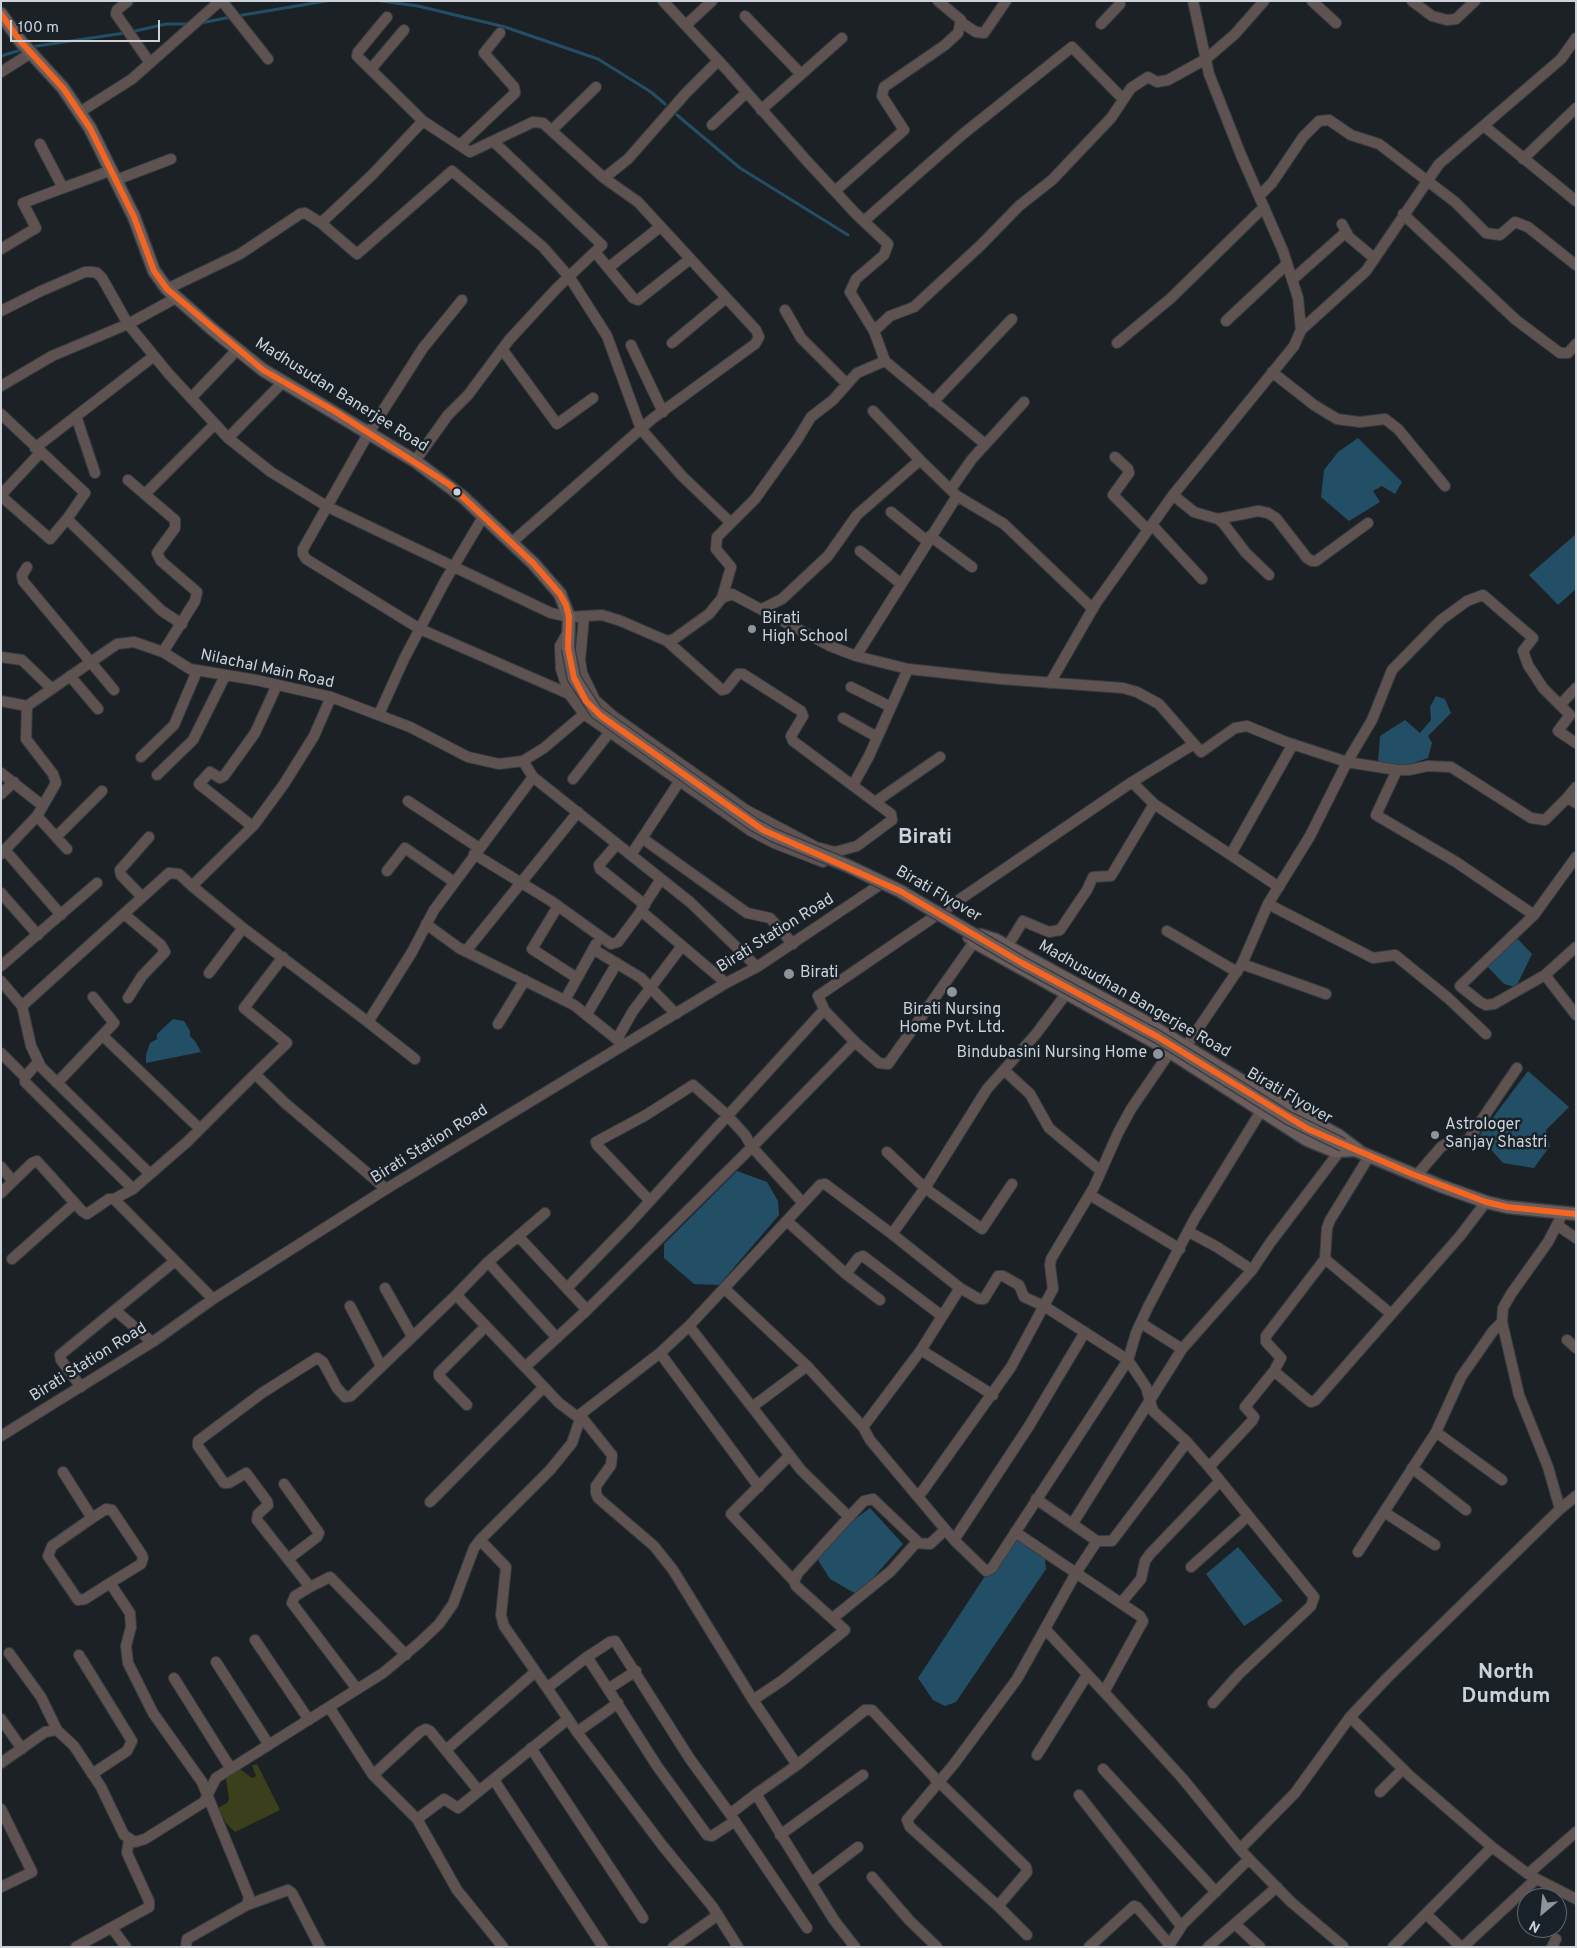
<!DOCTYPE html>
<html>
<head>
<meta charset="utf-8">
<style>
  body { margin:0 }
  #map { position:relative; width:1577px; height:1948px; overflow:hidden; background:#1c2126; font-family:Overpass,sans-serif }
  canvas { display:block }
  .frame { position:absolute; inset:0; border:2px solid #cdd2d8; pointer-events:none }
  .north { position:absolute; left:1517px; top:1888px; width:50px; height:50px; box-sizing:border-box; background:#192129; border:1px solid #61686f; border-radius:50%; rotate:208deg; font-size:14px; font-weight:700; line-height:20px; text-align:center; color:#cdd2d8 }
  .north::after { content:''; display:block; margin:auto; width:18px; height:22px; background:#8f949a; clip-path:polygon(50% 0,100% 100%,50% 72%,0 100%) }
  .scale { position:absolute; left:10px; top:20px; width:150px; height:22px; box-sizing:border-box; border:2px solid #cdd2d8; border-top:0; padding-left:6px; font-size:15px; line-height:18px; white-space:nowrap; color:#cdd2d8; -webkit-text-stroke:4px #192129; paint-order:stroke }
</style>
</head>
<body>
<div id="map">
<canvas width="1577" height="1948"></canvas>
<div class="frame"></div>
<div class="north">N</div>
<div class="scale">100 m</div>
</div>
<script>
const ctx = document.querySelector('canvas').getContext('2d');
ctx.lineJoin = 'round';
function paint(path, color) { ctx.fillStyle = color; ctx.fill(path, 'evenodd'); }
const toPath = rows => new Path2D(rows.map(r => 'M' + r).join(''));
function trace(path, color, width, dash) { ctx.strokeStyle = color; ctx.lineWidth = width; ctx.lineCap = dash ? 'butt' : 'round'; ctx.setLineDash(dash || []); ctx.stroke(path); }
function label(font, color, halo, rows, align = 'center') {
  ctx.font = font + ' Overpass,sans-serif'; ctx.lineWidth = 5; ctx.setLineDash([]); ctx.textBaseline = 'middle'; ctx.strokeStyle = halo; ctx.fillStyle = color; for (const [text, x, y, turn = 0] of rows) {
    ctx.save(); ctx.translate(x, y); ctx.rotate((+turn || 0) * Math.PI / 180); ctx.textAlign = isNaN(turn) ? turn : align; if (halo) ctx.strokeText(text, 0, 0); ctx.fillText(text, 0, 0); ctx.restore();
  }
}
paint(toPath([
  [257,1764,280,1810,235,1832,226,1823,218,1808,227,1803,229,1799,226,1780,229,1773,240,1769,252,1778,256,1776,252,1765]
]), '#3b3f1c');
paint(toPath([
  [1358,438,1402,482,1395,494,1382,486,1373,491,1380,502,1349,521,1321,497,1324,470,1338,452],
  [1576,534,1576,589,1558,605,1529,575],
  [1436,696,1445,699,1451,713,1428,736,1432,743,1428,758,1408,765,1378,763,1380,736,1405,720,1420,733,1431,720,1430,707],
  [1516,937,1532,954,1516,987,1504,984,1485,964],
  [173,1019,184,1021,190,1031,190,1036,195,1041,201,1052,146,1063,146,1055,150,1043,157,1039,157,1034],
  [1528,1071,1569,1107,1546,1130,1550,1146,1534,1168,1503,1163,1479,1136],
  [737,1171,767,1182,778,1201,779,1215,719,1285,694,1284,664,1258,664,1244],
  [870,1508,903,1544,858,1595,830,1579,815,1555,822,1543],
  [1010,1538,1022,1541,1045,1558,1046,1569,956,1702,945,1706,933,1700,918,1678],
  [1238,1547,1283,1601,1244,1626,1206,1574]
]), '#234f66');
trace(toPath([
  [381,1,418,6,505,27,598,59,651,92,665,104],
  [237,16,326,1],
  [201,23,231,17],
  [131,32,166,24,189,24],
  [30,47,125,33],
  [1,56,24,49],
  [677,115,740,168,848,235]
]), '#234f66', 3);
const minor = toPath([
  [128,1,117,10,116,14,150,63],
  [222,1,268,59],
  [663,1,728,71,806,160,856,214,888,244,884,255,856,279,850,292,874,331],
  [1312,1,1336,23],
  [1412,1,1432,16,1447,20,1456,19,1475,1],
  [745,16,801,74],
  [962,23,976,32,984,33,1006,1],
  [1101,24,1120,4],
  [686,25,712,1],
  [371,69,404,30],
  [1,72,31,53],
  [761,110,842,38],
  [80,112,132,79,220,1],
  [423,121,470,152,533,122,543,123,604,178,638,202,756,330,759,337,755,344,652,419,511,543],
  [712,125,746,93],
  [1484,126,1576,201],
  [552,130,596,87],
  [460,145,515,93,514,87,484,53,500,33],
  [1523,159,1576,108],
  [604,178,628,159,686,93,718,61],
  [116,180,171,159],
  [63,188,112,170],
  [835,191,904,130,882,96,884,87,945,45,958,33,961,20,938,1],
  [1259,196,1272,183,1303,137,1319,121,1329,120,1351,135,1379,144,1455,202,1486,233,1500,235,1515,222,1528,227,1576,265],
  [1403,214,1516,320,1560,353,1568,353,1576,344],
  [864,221,963,134,1072,47,1123,99],
  [321,223,372,175,423,121,357,56,358,52,387,17],
  [1342,224,1349,237,1374,258],
  [1,249,36,228,23,203,63,188,40,144],
  [595,252,633,298,638,300,690,259],
  [608,268,660,227],
  [1292,280,1346,232],
  [167,289,240,254,300,214,305,213,321,223,357,254,452,171,543,247,570,278,607,336,641,429,682,476,731,523],
  [176,298,128,324,168,373,228,438,271,472,328,507,551,613,569,617,602,615,621,621,667,641,674,639,709,614,722,598,732,594,830,646,856,656,908,669,1001,679,1123,688,1137,692,1159,704,1201,752,1235,728,1247,726,1286,742,1347,762,1397,770,1409,770,1428,766,1451,767,1531,818,1545,820,1567,798,1576,803],
  [462,300,423,348,368,434,303,549,303,554,306,559,420,629,569,694],
  [785,310,801,338,847,384],
  [1,311,41,291,85,272,92,272,97,273,102,278,128,324,52,356,1,386],
  [1226,321,1287,264],
  [1301,330,1366,271,1439,164,1561,59,1576,38],
  [672,343,726,298],
  [1117,343,1171,298,1264,207],
  [631,345,663,412],
  [502,349,557,424,593,398],
  [885,361,985,444],
  [1272,372,1314,405,1337,419,1360,422,1385,419,1398,429,1445,486],
  [191,398,237,350],
  [933,402,1012,319],
  [873,411,920,460],
  [1,414,85,493,67,519,162,611,182,624],
  [76,416,95,473],
  [228,438,283,382],
  [35,448,154,356],
  [1115,457,1128,469,1129,473,1113,495,1148,530],
  [415,461,448,415,468,395,509,340,557,288,602,245,493,141],
  [128,480,175,520,175,528,157,553,161,561,197,592,195,601,163,652],
  [951,489,972,459,1024,402],
  [145,494,215,424],
  [1,495,40,453],
  [1173,495,1194,512,1218,519,1223,523,1246,553,1269,575],
  [1,496,50,539,67,519],
  [891,512,927,541],
  [1218,519,1258,511,1268,513,1276,518,1307,558,1312,561,1316,561,1368,523],
  [1152,525,1202,579],
  [930,536,972,567],
  [860,551,900,583],
  [27,567,22,575,23,581,114,690],
  [722,598,731,567,716,549,717,537,755,499,797,440,811,417,833,400,857,373,885,361,874,331,890,316,914,307,981,245,1019,206,1052,180,1111,118,1131,88,1148,77,1157,82,1168,80,1206,59,1235,34,1264,1],
  [762,609,782,599,828,556,857,515,920,460,957,496,1004,524,1093,609],
  [584,617,580,660,582,673,595,700,613,716,746,810,816,847,835,852,857,846,892,820,891,814,793,741,791,736,803,716,801,711,743,674,738,674,726,689,722,690,667,641],
  [568,632,560,646,561,669,569,694,584,714,751,831,774,843,823,862],
  [856,656,957,496],
  [1,657,22,660,52,689],
  [70,676,98,709],
  [1050,683,1096,603,1173,495,1294,346,1301,330,1298,298,1283,251,1241,155,1209,74,1193,1],
  [851,687,891,707],
  [331,697,314,736,284,784,254,825,192,886,243,928,368,1022,412,952,434,910,533,777],
  [1,701,27,706,117,644,134,642,163,652,190,669,256,680,331,697,410,727,468,757,499,764,523,761,544,748,584,714],
  [1560,705,1576,688],
  [379,714,404,659,445,581,483,517],
  [843,718,877,737],
  [141,757,174,725,197,671],
  [523,761,533,777,690,902,757,967],
  [1397,770,1376,815,1456,862,1534,915],
  [1,773,43,806],
  [157,775,193,740,225,676],
  [573,779,609,733],
  [1132,782,1154,804,1279,887],
  [853,785,869,756,908,669],
  [1,794,14,782],
  [1567,798,1576,787],
  [408,801,479,848],
  [875,802,940,757],
  [37,816,67,849],
  [252,826,199,784,210,772,220,778,224,776,255,733,277,685],
  [56,837,102,791],
  [642,838,747,913,770,918,793,944],
  [617,844,599,865,600,869,645,905],
  [5,850,61,915],
  [1,854,37,816,56,783,53,774,26,739,27,706],
  [474,854,551,901,611,944,618,942,641,911,726,983],
  [1231,854,1293,744],
  [631,855,679,782],
  [387,871,405,848,454,882],
  [1,893,38,935],
  [142,897,121,875,120,870,149,837],
  [1268,904,1373,958,1395,955,1448,998,1486,1034],
  [558,906,532,949,577,978],
  [641,910,661,879],
  [124,914,161,945,165,952,142,976,128,998],
  [426,924,459,948,574,1005,624,1045],
  [1167,931,1237,972],
  [1007,947,1023,921,1049,932,1060,930,1087,890,1093,877,1111,876,1154,804],
  [1576,947,1545,975,1576,1015],
  [593,949,641,978,676,1014],
  [466,951,578,812],
  [1242,964,1326,994],
  [1,966,97,883],
  [209,973,243,928],
  [1545,975,1494,1004,1486,1005,1480,1002,1460,986,1534,915,1576,857],
  [1,981,22,1006,31,1046,41,1067,150,1174],
  [565,1000,596,944],
  [22,1006,169,873,179,874,192,886],
  [825,1011,818,996,1132,782,1194,744],
  [587,1014,617,963],
  [368,1022,415,1059],
  [498,1024,525,980],
  [103,1036,200,1129],
  [617,1039,633,1011,682,946],
  [1183,1051,1242,964,1268,904,1310,836,1347,762,1372,720,1392,670,1441,620,1467,601,1483,595,1533,638,1523,651,1528,665,1543,688,1570,715,1558,731,1576,743],
  [1,1053,25,1077],
  [38,1062,25,1077,25,1082,133,1189],
  [1004,1070,1030,1094,1049,1128,1101,1171],
  [255,1074,287,1043,244,1008,283,957],
  [57,1083,114,1023,93,997],
  [887,1152,925,1188,982,1229,1012,1184],
  [1,1167,13,1181],
  [1416,1176,1441,1147,1447,1143,1459,1143,1468,1140,1517,1068],
  [1,1193,32,1163,37,1161,82,1211,87,1214,109,1199,114,1199],
  [1090,1195,1180,1249],
  [803,1203,752,1147,855,1042,879,1063,888,1064,974,942,968,938],
  [787,1221,846,1274,858,1258,863,1256,942,1316],
  [1557,1225,1576,1238],
  [1189,1232,1217,1247,1252,1270],
  [892,1234,960,1288,979,1299,984,1299,998,1276,1003,1276,1019,1285,1024,1297,1044,1306,1128,1360,1146,1387,1153,1411,1187,1442,1209,1467,1314,1597,1311,1606,1239,1674,1213,1703],
  [518,1236,587,1310],
  [12,1259,75,1203],
  [1325,1259,1327,1228,1330,1220,1370,1155],
  [488,1262,557,1338],
  [846,1274,880,1300],
  [385,1288,412,1336],
  [567,1288,629,1224,822,1012,825,1011,855,1042],
  [960,1288,921,1350,863,1427,870,1440,955,1541,986,1571,992,1568,1128,1360,1136,1333,1148,1307,1195,1218,1261,1111],
  [725,1289,807,1366,863,1427],
  [213,1299,114,1199,133,1189,187,1142,255,1074,285,1103,386,1189],
  [350,1306,381,1366],
  [116,1311,152,1342],
  [1141,1323,1182,1349],
  [689,1326,801,1470,849,1517,864,1501,873,1499,916,1540,916,1543,891,1571,833,1618],
  [1567,1340,1576,1348],
  [921,1350,993,1395],
  [660,1353,759,1487],
  [525,1367,460,1299,458,1293,488,1262,545,1213],
  [1274,1371,1281,1358,1266,1342,1266,1336,1325,1259,1390,1313],
  [81,1387,61,1360,60,1355,175,1261],
  [467,1405,439,1376,439,1373,486,1326],
  [752,1407,807,1366],
  [580,1415,612,1455,611,1465,596,1486,596,1493,598,1498,654,1546,673,1570,753,1700],
  [579,1418,559,1403,525,1367,587,1310,752,1147,745,1135,727,1115,693,1085,646,1115,596,1142,597,1145,650,1201],
  [1436,1432,1502,1480],
  [1,1436,154,1341,213,1299,386,1189,726,983,757,967,878,886],
  [789,1456,731,1514,794,1581],
  [1209,1467,1252,1421,1254,1417,1245,1407,1274,1371,1308,1400,1311,1402,1316,1400,1460,1236,1486,1202],
  [1412,1468,1466,1510],
  [63,1472,92,1518,106,1509,112,1510,142,1555,143,1558,141,1564,110,1583,130,1613,131,1627,126,1646,128,1663,153,1713,202,1782,249,1897,247,1905,187,1939,186,1947],
  [284,1484,319,1533,317,1537,288,1559],
  [919,1496,1011,1367,1053,1289,1050,1265,1051,1259,1094,1187,1118,1133,1131,1109,1170,1052],
  [430,1502,544,1387],
  [1560,1509,1576,1496],
  [1384,1512,1435,1545],
  [849,1517,798,1573,794,1581,796,1586,845,1630,783,1680,753,1700,797,1765,756,1794,834,1920,855,1947],
  [92,1518,52,1546,48,1556,78,1600,85,1599,110,1583],
  [1073,1523,1182,1349,1252,1270,1270,1243,1339,1152],
  [1015,1532,1140,1616,1143,1621,1104,1692,1046,1630],
  [480,1540,506,1567,501,1615,504,1626,547,1688,587,1657,610,1642,615,1641,690,1759,730,1814],
  [954,1540,1029,1426,1085,1332],
  [1097,1541,1112,1541,1187,1442],
  [916,1543,930,1544,945,1530],
  [1358,1552,1436,1432,1461,1377,1493,1331,1502,1322],
  [1191,1567,1248,1516],
  [310,1587,330,1577,406,1655],
  [1121,1603,1141,1579,1145,1561,1150,1554,1220,1481],
  [255,1640,309,1720],
  [9,1653,41,1697,57,1730],
  [79,1655,132,1741,127,1751,92,1774],
  [587,1657,608,1689],
  [216,1662,269,1745],
  [636,1671,608,1689,657,1766,707,1835,712,1836,735,1821],
  [174,1678,231,1769],
  [547,1688,577,1732,662,1845,712,1906,738,1947],
  [357,1689,292,1603,295,1596,310,1587,257,1520,258,1514,268,1505,267,1501,246,1473,229,1483,224,1483,198,1446,198,1441,262,1393,317,1358,323,1362,337,1388,345,1397,351,1396,458,1293],
  [1104,1692,1183,1779,1240,1849],
  [329,1707,373,1775,417,1819,457,1890,503,1947],
  [1,1719,22,1749],
  [577,1732,618,1703],
  [531,1748,643,1918],
  [447,1749,534,1673],
  [1037,1755,1087,1675],
  [1,1763,45,1732,57,1730,74,1746,101,1787,124,1835,135,1842,145,1839,204,1802,216,1778,383,1673,419,1643,439,1624,453,1604,474,1548,480,1540,550,1470,572,1443,582,1413,660,1353,689,1326,820,1185,825,1184,892,1234,925,1188,987,1089,1036,1034,1066,994],
  [797,1765,865,1710,872,1710,934,1777,937,1783,942,1785,1026,1867,1027,1872,998,1906,1027,1935],
  [1103,1769,1216,1892],
  [373,1775,420,1732,426,1729,430,1731,479,1791,458,1808,444,1799,417,1819],
  [494,1780,603,1947],
  [479,1791,568,1719],
  [1380,1792,1403,1769],
  [756,1794,730,1814,807,1928],
  [1079,1795,1181,1926],
  [1,1809,32,1872,1,1887],
  [780,1835,863,1775],
  [1492,1847,1528,1874,1576,1832],
  [1249,1859,1291,1902,1343,1946],
  [1531,1876,1576,1899],
  [872,1877,909,1920,937,1947],
  [812,1882,858,1847],
  [247,1905,288,1890,292,1893,320,1947],
  [998,1906,910,1827,907,1820,954,1764,1017,1679,1076,1573,1097,1541,1036,1499],
  [1426,1914,1461,1947],
  [1235,1924,1260,1947],
  [112,1928,126,1947],
  [76,1947,149,1907,149,1901,127,1853,129,1840],
  [673,1947,718,1915],
  [1089,1947,1134,1906,1137,1907,1169,1944],
  [1168,1947,1183,1924,1249,1859,1240,1849,1295,1793,1350,1717],
  [1208,1947,1277,1887],
  [1393,1947,1492,1847,1410,1776,1350,1717,1387,1678,1560,1509,1548,1467,1519,1395,1502,1322,1503,1308,1511,1294,1548,1242,1563,1213],
  [1463,1947,1536,1879],
  [1552,1947,1556,1939]
]);
const major = toPath([
  [1,14,21,42,63,88,90,128,134,217,154,271,167,289,212,329,263,370,415,461,463,497,534,564,560,594,569,617,568,648],
  [980,935,996,940,1144,1021,1265,1095,1338,1135,1358,1150,1334,1151,1307,1140,1156,1043,974,942,980,935],
  [1350,1148,1441,1186,1486,1202,1507,1207,1576,1214]
]);
trace(minor, '#393d42', 12);
trace(major, '#393d42', 15);
trace(minor, '#5e5351', 10);
trace(major, '#6a5d5b', 12);
const majorBridge = toPath([
  [568,648,574,678,596,712,753,824,773,835,848,866,900,891,1022,963,1158,1037,1288,1118,1343,1145]
]);
trace(majorBridge, '#393d42', 15, []);
trace(majorBridge, '#6a5d5b', 12);
trace(toPath([
  [1,14,21,42,63,88,90,128,134,217,154,271,167,289,263,370,336,412,450,485,534,564,560,594,566,605,569,617,568,648,574,678,586,701,601,716,763,830,900,891,1022,963,1158,1037,1308,1129,1412,1174,1486,1202,1507,1207,1576,1214]
]), '#f26522', 6);
for (const [x, y, r, color] of [
  [457,492,4.5,"#cdd2d8"],
  [752,629,5,"#8f949a"],
  [789,974,6,"#8f949a"],
  [952,992,6,"#8f949a"],
  [1158,1054,6,"#8f949a"],
  [1435,1135,5,"#8f949a"]
]) { const dot = new Path2D(); dot.arc(x, y, r, 0, 2 * Math.PI); ctx.fillStyle = color; ctx.fill(dot); trace(dot, '#192129', 2); }
label('16px', '#cdd2d8', '#192129', [
  ["Madhusudan Banerjee Road",341,396,32],
  ["Nilachal Main Road",267,670,12],
  ["Birati Flyover",938,895,30],
  ["Birati Station Road",776,934,-32],
  ["Madhusudhan Bangerjee Road",1134,1000,30],
  ["Birati Flyover",1289,1097,30],
  ["Birati Station Road",430,1145,-32],
  ["Birati Station Road",89,1363,-32]
]);
label('16px', '#cdd2d8', '#192129', [
  ["Birati",762,620],
  ["High School",762,638],
  ["Birati",800,974],
  ["Birati Nursing",952,1011,"center"],
  ["Home Pvt. Ltd.",952,1029,"center"],
  ["Bindubasini Nursing Home",1147,1054,"right"],
  ["Astrologer",1445,1126],
  ["Sanjay Shastri",1445,1144]
], 'left');
label('bold 21px', '#cdd2d8', '#192129', [
  ["Birati",925,839],
  ["North",1506,1674],
  ["Dumdum",1506,1698]
]);
</script>
</body>
</html>
